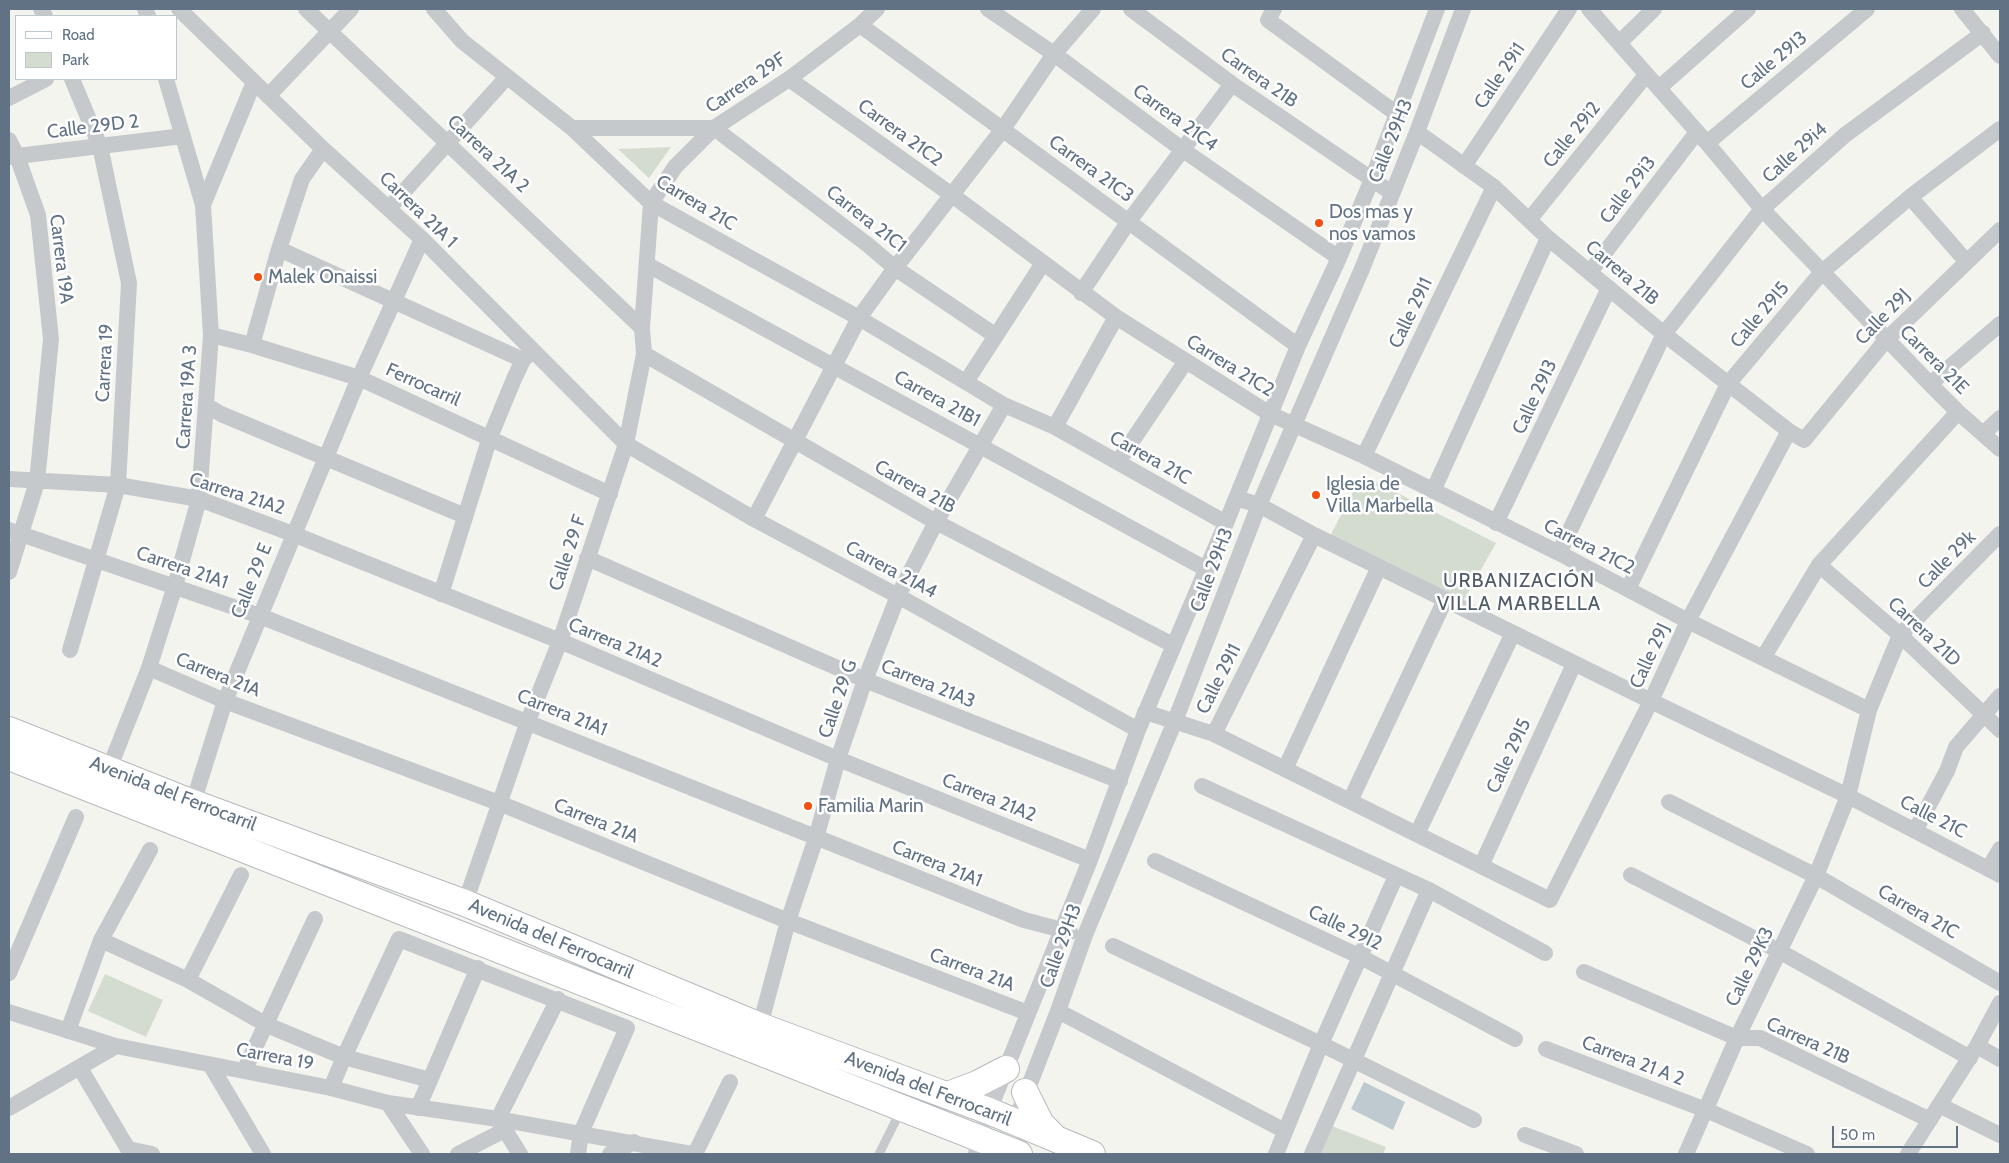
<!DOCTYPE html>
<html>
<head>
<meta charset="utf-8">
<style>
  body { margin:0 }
  #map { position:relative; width:2009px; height:1163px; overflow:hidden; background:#f4f4ef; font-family:Cabin,sans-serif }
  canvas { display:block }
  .frame { position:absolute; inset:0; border:10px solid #607284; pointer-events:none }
  .legend { position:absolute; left:15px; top:15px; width:162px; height:65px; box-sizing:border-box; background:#fff; border:1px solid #bfc7ce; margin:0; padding:6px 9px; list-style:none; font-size:15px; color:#607284 }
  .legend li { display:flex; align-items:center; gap:10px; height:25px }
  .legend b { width:25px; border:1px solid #bfc7ce }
  .scale { position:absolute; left:1832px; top:1126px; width:126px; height:22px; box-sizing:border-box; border:2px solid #607284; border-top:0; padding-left:6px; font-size:15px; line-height:18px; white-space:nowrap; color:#607284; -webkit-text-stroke:4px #fff; paint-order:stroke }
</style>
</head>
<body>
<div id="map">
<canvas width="2009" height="1163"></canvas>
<div class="frame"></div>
<ul class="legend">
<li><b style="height:6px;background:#fff"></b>Road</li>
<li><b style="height:14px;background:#d4dcd0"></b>Park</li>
</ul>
<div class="scale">50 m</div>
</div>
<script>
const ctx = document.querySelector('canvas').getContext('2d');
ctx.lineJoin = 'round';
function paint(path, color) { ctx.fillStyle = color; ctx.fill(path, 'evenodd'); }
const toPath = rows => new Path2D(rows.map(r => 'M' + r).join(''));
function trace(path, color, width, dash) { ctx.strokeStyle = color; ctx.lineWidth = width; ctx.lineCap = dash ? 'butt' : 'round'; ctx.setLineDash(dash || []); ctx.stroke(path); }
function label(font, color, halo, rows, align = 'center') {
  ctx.font = font + ' Cabin,sans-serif'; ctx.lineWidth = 5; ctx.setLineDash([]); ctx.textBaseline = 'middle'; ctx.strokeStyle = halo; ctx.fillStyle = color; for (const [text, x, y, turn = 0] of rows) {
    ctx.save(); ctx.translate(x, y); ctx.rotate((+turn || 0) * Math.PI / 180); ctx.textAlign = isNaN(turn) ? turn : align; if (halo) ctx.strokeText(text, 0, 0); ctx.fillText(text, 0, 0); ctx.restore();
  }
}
paint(toPath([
  [671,147,649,178,618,149],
  [1362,475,1496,543,1464,600,1330,536],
  [105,974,163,1000,146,1037,88,1011],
  [1332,1126,1386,1147,1383,1154,1318,1154]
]), '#d4dcd0');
paint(toPath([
  [1364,1082,1405,1102,1393,1130,1351,1109]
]), '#becacf');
const primary = toPath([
  [9,730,193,803,465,903,760,1026,989,1111,1092,1154],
  [9,757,1019,1154],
  [1025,1092,1041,1124,1053,1136],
  [948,1095,977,1084,1006,1069]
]);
trace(primary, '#b6babe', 28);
trace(toPath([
  [879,1154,901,1110]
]), '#c6c9cc', 9);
trace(toPath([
  [41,9,45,16],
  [145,9,148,16],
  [179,9,323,149,422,239,626,444,754,519,898,596,1138,730],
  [306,9,642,328],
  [434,9,462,41,572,128,651,203,859,318,1004,405,1055,427,1226,523],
  [988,9,1054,54,1183,150,1339,258],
  [1131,9,1232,84,1392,193],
  [1274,9,1268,20,1397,114],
  [1589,9,1707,143,1762,209,1930,384,1958,412,2000,449],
  [1962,9,2000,56],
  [860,25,1298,346],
  [1619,43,1654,9],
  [789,79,952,195,1116,317,1270,414,1364,456,1559,553,1688,621,1869,710],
  [1659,88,1748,9],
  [268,96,351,9],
  [9,98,46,79],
  [572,128,714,128,868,245,895,268,996,336],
  [1417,132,1494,187,1548,238,1664,334,1789,431,1804,440,1886,340,2000,230],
  [9,140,17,156,38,215,51,339,37,482,9,572],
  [1707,143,1867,9],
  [9,157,183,136],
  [1464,166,1569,9],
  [1910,197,1966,261],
  [203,205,254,82],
  [389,208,507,77],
  [1529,220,1646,75],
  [279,249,523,360],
  [648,265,1206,569],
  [1590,272,1697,132],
  [1081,293,1129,221,1232,84],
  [211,335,252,345,359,378,610,494],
  [252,345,279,249,302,179,323,149],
  [644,354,936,522,1173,645],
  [966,382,1043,263],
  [1930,384,2000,324],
  [206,405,221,414,465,516],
  [1055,427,1116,317],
  [1983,434,2000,418],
  [1364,456,1494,187],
  [1118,462,1186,361],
  [9,479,118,485,199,499,293,534,560,641,838,759,1090,860],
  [1433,491,1548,238],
  [1236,498,1259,505,1314,535,1651,701,1848,796,2000,875],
  [754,519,859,318,895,268,1003,129,1054,54,1093,9],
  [1496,523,1609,288],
  [9,530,260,616,1024,920,1070,932],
  [1559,553,1664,334,1762,209,1845,135,1983,33],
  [587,558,865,680,1120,781],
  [1819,565,1900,635,2000,730],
  [1628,589,1728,384,1822,272,1910,197,2000,129],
  [441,594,490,437,514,379,523,360,530,353],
  [70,650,118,485,129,283,100,146,72,79],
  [1763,658,1819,565,1958,412],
  [149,668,225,701,499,803,788,921,1028,1013],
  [1145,712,1214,734,1550,900,1651,701,1688,621,1789,431],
  [1214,734,1314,535],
  [109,769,149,668,175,586,199,499,211,335,203,205,166,79],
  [1285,769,1379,567],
  [1202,786,1429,890,1545,953],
  [1350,801,1445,600],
  [1669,802,1816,876,2000,983],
  [193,803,225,701,359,378,422,239],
  [1915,831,1947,771,1956,747,2000,696],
  [1417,834,1513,633],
  [1155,861,1361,957,1515,1039],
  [1481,866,1574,664],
  [1988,869,2000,849],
  [1631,875,1779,951,1970,1058],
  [465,903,528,721,560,641,626,444,644,354,642,328,651,203,675,167,714,128,789,79,860,25,877,9],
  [101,940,188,980,267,1025,344,1057,430,1080],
  [1113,946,1321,1044,1474,1120],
  [1584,972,1737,1038,1760,1038,1930,1120],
  [9,973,76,817],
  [188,980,241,875],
  [1058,1011,1285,1131],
  [9,1012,116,1046,331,1088,388,1103,498,1119,693,1154],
  [760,1026,788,921,816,838,838,759,865,680,898,596,936,522,1004,405],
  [68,1031,101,940,150,850],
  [1977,1046,2000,1059],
  [1546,1049,1706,1110,1807,1154],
  [211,1066,263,1154],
  [80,1068,128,1149,152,1154],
  [244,1071,315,919],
  [331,1088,344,1057,399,939,627,1028,581,1133,578,1154],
  [388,1103,422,1154],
  [1939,1105,2000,1135],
  [9,1108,116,1046],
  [418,1108,478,968],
  [1525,1135,1576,1154],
  [458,1154,505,1130],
  [520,1154,498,1119,558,999],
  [610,1154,634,1142],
  [695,1154,730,1082],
  [976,1154,979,1137,989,1111,1090,860,1138,730,1226,523,1298,346,1339,258,1372,179,1437,9],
  [997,1154,1004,1148,1015,1122,1058,1011,1085,935,1175,721,1259,505,1362,269,1417,132,1463,9],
  [1276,1154,1321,1044,1396,876],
  [1312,1154,1429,890],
  [1686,1154,1737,1038,1816,876,1848,796,1869,710,1900,635,2000,534],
  [1908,1154,1977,1046,2000,1003]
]), '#c6c9cc', 16);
trace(primary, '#fff', 26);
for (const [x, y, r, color] of [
  [1319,223,5,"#f44e10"],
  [258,277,5,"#f44e10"],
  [1316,495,5,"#f44e10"],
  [808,806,5,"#f44e10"]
]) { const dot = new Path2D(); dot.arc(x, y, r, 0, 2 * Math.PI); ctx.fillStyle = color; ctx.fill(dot); trace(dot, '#fff', 2); }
label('19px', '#607284', '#fff', [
  ["Calle 29I3",1774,61,-40],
  ["Calle 29i1",1500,76,-56],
  ["Carrera 21B",1259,78,35],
  ["Carrera 29F",746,83,-34],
  ["Carrera 21C4",1175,118,36],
  ["Calle 29D 2",93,127,-7],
  ["Carrera 21C2",900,133,36],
  ["Calle 29i2",1572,135,-51],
  ["Calle 29H3",1391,141,-68],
  ["Calle 29i4",1795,153,-42],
  ["Carrera 21A 2",488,154,43],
  ["Carrera 21C3",1091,169,36],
  ["Calle 29i3",1628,190,-53],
  ["Carrera 21C",696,203,31],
  ["Carrera 21A 1",418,210,44],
  ["Carrera 21C1",866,219,38],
  ["Carrera 19A",61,259,83],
  ["Carrera 21B",1622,273,40],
  ["Calle 29I1",1411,313,-64],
  ["Calle 29I5",1760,315,-50],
  ["Calle 29J",1883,317,-46],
  ["Carrera 21E",1934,360,45],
  ["Carrera 19",105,363,-87],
  ["Carrera 21C2",1230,366,32],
  ["Ferrocarril",423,385,24],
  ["Carrera 19A 3",187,397,-86],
  ["Calle 29I3",1535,397,-65],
  ["Carrera 21B1",937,399,29],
  ["Carrera 21C",1150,458,29],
  ["Carrera 21B",915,487,29],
  ["Carrera 21A2",237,494,18],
  ["Carrera 21C2",1589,547,27],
  ["Calle 29 F",568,553,-71],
  ["Calle 29k",1947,560,-45],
  ["Carrera 21A1",182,568,19],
  ["Carrera 21A4",891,570,28],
  ["Calle 29H3",1212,570,-69],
  ["Calle 29 E",252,581,-68],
  ["Carrera 21D",1924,632,43],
  ["Carrera 21A2",615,643,23],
  ["Calle 29J",1650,656,-65],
  ["Carrera 21A",218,675,22],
  ["Calle 29I1",1219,679,-63],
  ["Carrera 21A3",928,684,22],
  ["Calle 29 G",838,699,-71],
  ["Carrera 21A1",562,713,22],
  ["Calle 29I5",1509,756,-65],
  ["Avenida del Ferrocarril",173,794,21],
  ["Carrera 21A2",989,798,22],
  ["Calle 21C",1933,817,27],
  ["Carrera 21A",596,821,22],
  ["Carrera 21A1",937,864,22],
  ["Carrera 21C",1918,912,30],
  ["Calle 29I2",1345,928,26],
  ["Avenida del Ferrocarril",551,939,23],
  ["Calle 29H3",1061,946,-70],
  ["Calle 29K3",1750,967,-64],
  ["Carrera 21A",972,970,21],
  ["Carrera 21B",1808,1041,24],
  ["Carrera 19",275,1057,11],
  ["Carrera 21 A 2",1633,1061,21],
  ["Avenida del Ferrocarril",928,1089,21]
]);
label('19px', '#607284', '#fff', [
  ["Dos mas y",1329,212],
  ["nos vamos",1329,234],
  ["Malek Onaissi",268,277],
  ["Iglesia de",1326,484],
  ["Villa Marbella",1326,506],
  ["Familia Marin",818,806]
], 'left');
ctx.letterSpacing = '1px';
label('20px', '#4f5c68', '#fff', [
  ["URBANIZACIÓN",1519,581],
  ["VILLA MARBELLA",1519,604]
]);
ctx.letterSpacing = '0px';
</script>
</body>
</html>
